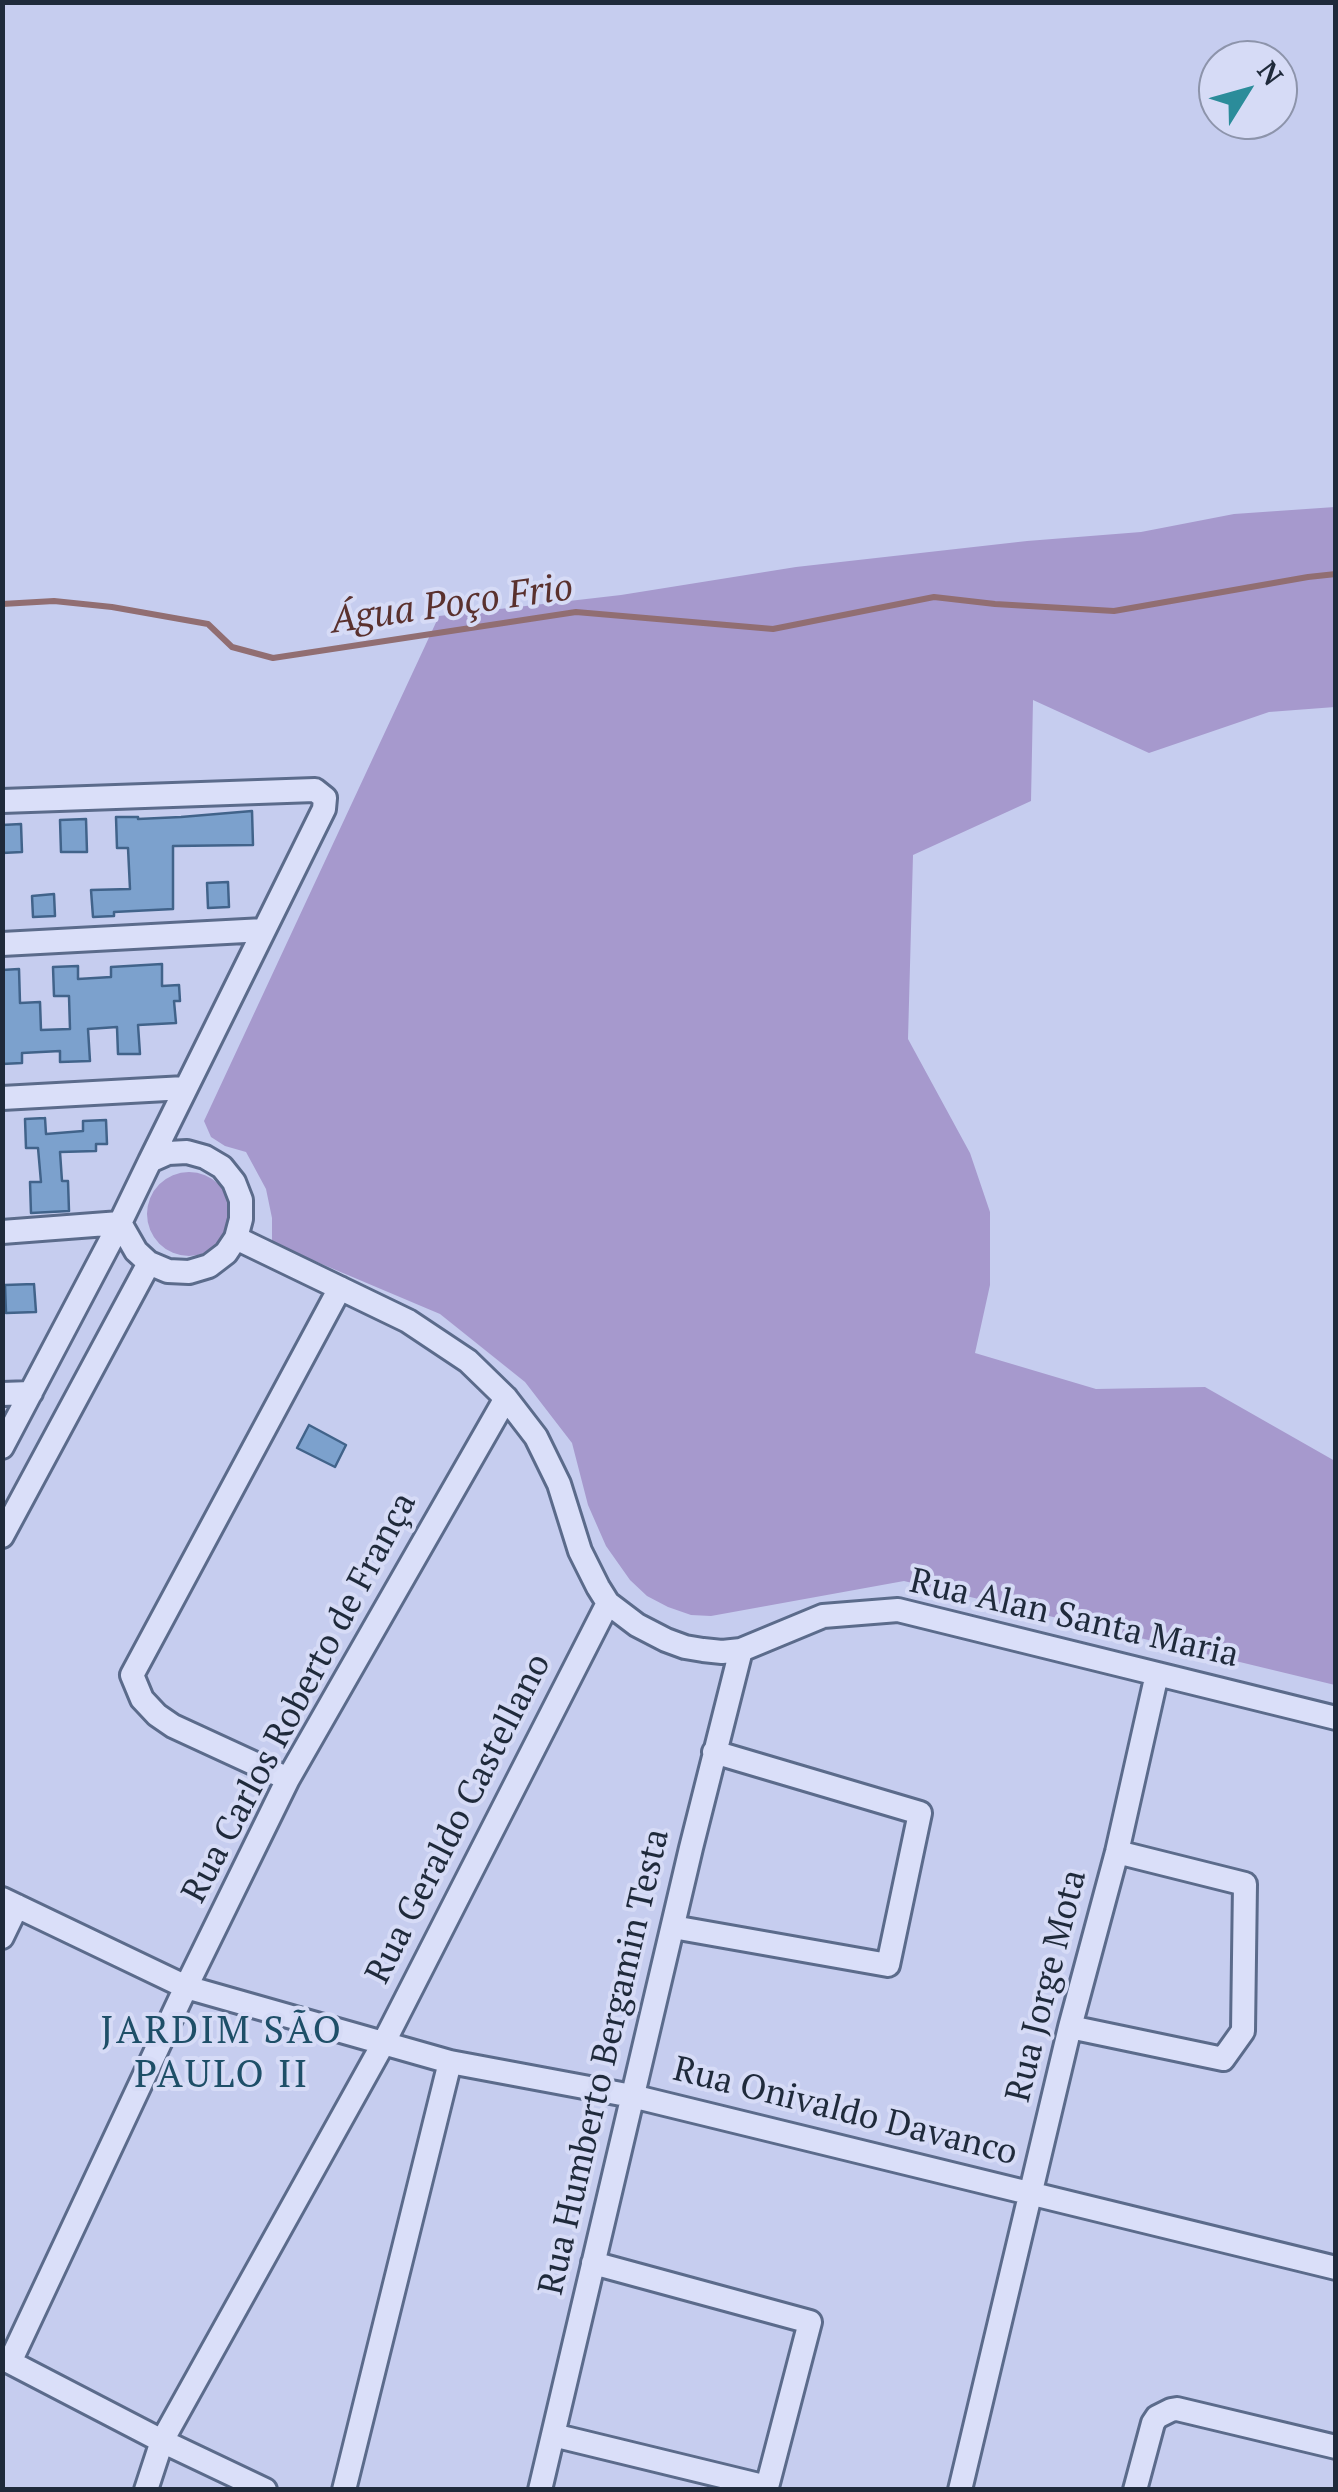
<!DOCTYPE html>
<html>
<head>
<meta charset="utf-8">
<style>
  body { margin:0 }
  #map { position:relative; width:1338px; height:2492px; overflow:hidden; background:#c6cdef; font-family:"PT Serif",serif }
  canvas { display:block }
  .frame { position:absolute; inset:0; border:5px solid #1f2a3b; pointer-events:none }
  .north { position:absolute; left:1198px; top:40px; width:100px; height:100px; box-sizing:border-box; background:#d6dbf6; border:2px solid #8d94ab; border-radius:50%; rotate:53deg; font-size:28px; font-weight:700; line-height:40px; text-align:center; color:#1f2a3b }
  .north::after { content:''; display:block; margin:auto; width:35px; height:45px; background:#2b8c9a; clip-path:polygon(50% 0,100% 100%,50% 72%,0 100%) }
</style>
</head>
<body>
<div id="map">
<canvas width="1338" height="2492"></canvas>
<div class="frame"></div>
<div class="north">N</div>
</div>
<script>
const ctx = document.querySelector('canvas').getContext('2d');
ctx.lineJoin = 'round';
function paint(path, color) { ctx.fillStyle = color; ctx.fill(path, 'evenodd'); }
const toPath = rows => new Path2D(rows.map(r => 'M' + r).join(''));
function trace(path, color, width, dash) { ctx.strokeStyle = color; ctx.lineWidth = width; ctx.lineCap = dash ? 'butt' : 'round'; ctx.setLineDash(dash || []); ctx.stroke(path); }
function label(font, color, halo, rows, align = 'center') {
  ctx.font = font + ' "PT Serif",serif'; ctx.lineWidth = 8; ctx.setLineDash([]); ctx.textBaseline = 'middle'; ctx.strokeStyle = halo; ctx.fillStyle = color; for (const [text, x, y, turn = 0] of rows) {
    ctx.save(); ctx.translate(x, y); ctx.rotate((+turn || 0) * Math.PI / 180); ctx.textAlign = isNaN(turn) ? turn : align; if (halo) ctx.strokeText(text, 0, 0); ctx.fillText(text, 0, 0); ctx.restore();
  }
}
paint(toPath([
  [1335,507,1335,707,1269,712,1149,753,1033,700,1031,801,913,855,908,1039,970,1153,990,1212,990,1285,975,1353,1096,1389,1205,1387,1335,1461,1335,1685,904,1581,711,1616,691,1615,668,1607,647,1596,630,1580,606,1546,588,1505,572,1443,525,1382,440,1314,272,1243,272,1218,266,1189,246,1152,225,1146,211,1137,204,1121,439,616,621,595,796,567,1027,541,1141,532,1234,514],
  '147 1214a42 42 0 1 1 84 0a42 42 0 1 1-84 0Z'
]), '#a699cd');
trace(toPath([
  [2,604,54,601,112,607,208,624,232,647,273,658,576,612,773,629,934,597,995,604,1114,611,1308,577,1336,574]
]), '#916e72', 6);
const building = toPath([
  [252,811,253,845,173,846,173,909,114,912,114,916,93,917,91,890,130,889,128,848,117,848,116,817,138,817,138,819,181,817,252,811],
  [86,819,87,852,61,852,60,820,86,819],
  [21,824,22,852,2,853,2,825,21,824],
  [228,882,229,907,208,908,207,883,228,882],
  [54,894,55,916,33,917,32,896,54,894],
  [162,964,162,986,179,985,180,1001,174,1001,176,1023,138,1025,140,1054,118,1054,117,1027,88,1029,90,1061,60,1062,60,1051,22,1053,22,1063,2,1064,2,970,19,969,20,1003,40,1002,41,1030,70,1029,69,996,54,996,53,967,78,966,78,979,111,977,111,967,162,964],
  [45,1118,46,1134,83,1131,83,1121,106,1120,107,1144,96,1144,96,1151,60,1152,62,1181,68,1181,69,1211,31,1213,30,1182,41,1182,38,1148,26,1148,25,1119,45,1118],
  [34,1284,36,1312,6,1313,5,1285,34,1284],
  [309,1425,346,1445,335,1467,297,1448,309,1425]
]);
paint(building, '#7ca1cd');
trace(building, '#41638a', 2.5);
const minor = toPath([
  [2,801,315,790,325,798,324,809,150,1161],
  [2,944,264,930],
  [2,1098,185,1088],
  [187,1152,205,1157,222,1167,234,1182,241,1200,241,1219,236,1238,226,1253,209,1266,189,1272,168,1271,149,1263,136,1251,120,1223,150,1161,168,1153,187,1152],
  [2,1232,120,1223],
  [236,1238,408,1321,468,1361,506,1398,536,1437,559,1484,580,1551,598,1587,608,1603,637,1625,666,1640,685,1647,703,1650,722,1652,741,1650,823,1616,898,1610,1336,1718],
  [2,1394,31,1393],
  [2,1447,120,1223],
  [2,1536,149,1263],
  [288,1779,173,1726,157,1715,142,1699,132,1675,340,1288],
  [2,1899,186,1987,450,2062,632,2096,1336,2268],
  [673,1927,888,1965,920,1813,714,1752],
  [2,1937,17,1906],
  [1070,2027,1223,2059,1243,2031,1245,1884,1117,1852],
  [2,2358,162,2441,265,2490],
  [10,2362,186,1987,288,1779,506,1398],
  [553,2435,767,2487,810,2322,593,2263],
  [146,2490,162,2441,383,2044,608,1603],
  [344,2490,450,2062],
  [540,2490,691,1848,741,1650],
  [960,2490,1070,2027,1117,1852,1157,1674],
  [1135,2490,1153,2423,1157,2417,1171,2410,1177,2409,1336,2447]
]);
trace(minor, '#5b6b8b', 28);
trace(minor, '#dadff9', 22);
label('35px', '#1f2a3b', '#d6dbf6', [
  ["Rua Alan Santa Maria",1074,1619,13],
  ["Rua Carlos Roberto de França",300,1698,-62],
  ["Rua Geraldo Castellano",459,1819,-63],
  ["Rua Jorge Mota",1047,1986,-76],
  ["Rua Humberto Bergamin Testa",605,2062,-77],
  ["Rua Onivaldo Davanco",845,2112,14]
]);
label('italic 38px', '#5a312e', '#d6dbf6', [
  ["Água Poço Frio",452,605,-8]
]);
ctx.letterSpacing = '2.5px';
label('38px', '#1e4f68', '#d6dbf6', [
  ["JARDIM SÃO",222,2032],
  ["PAULO II",222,2076]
]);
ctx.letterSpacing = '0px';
</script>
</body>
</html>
